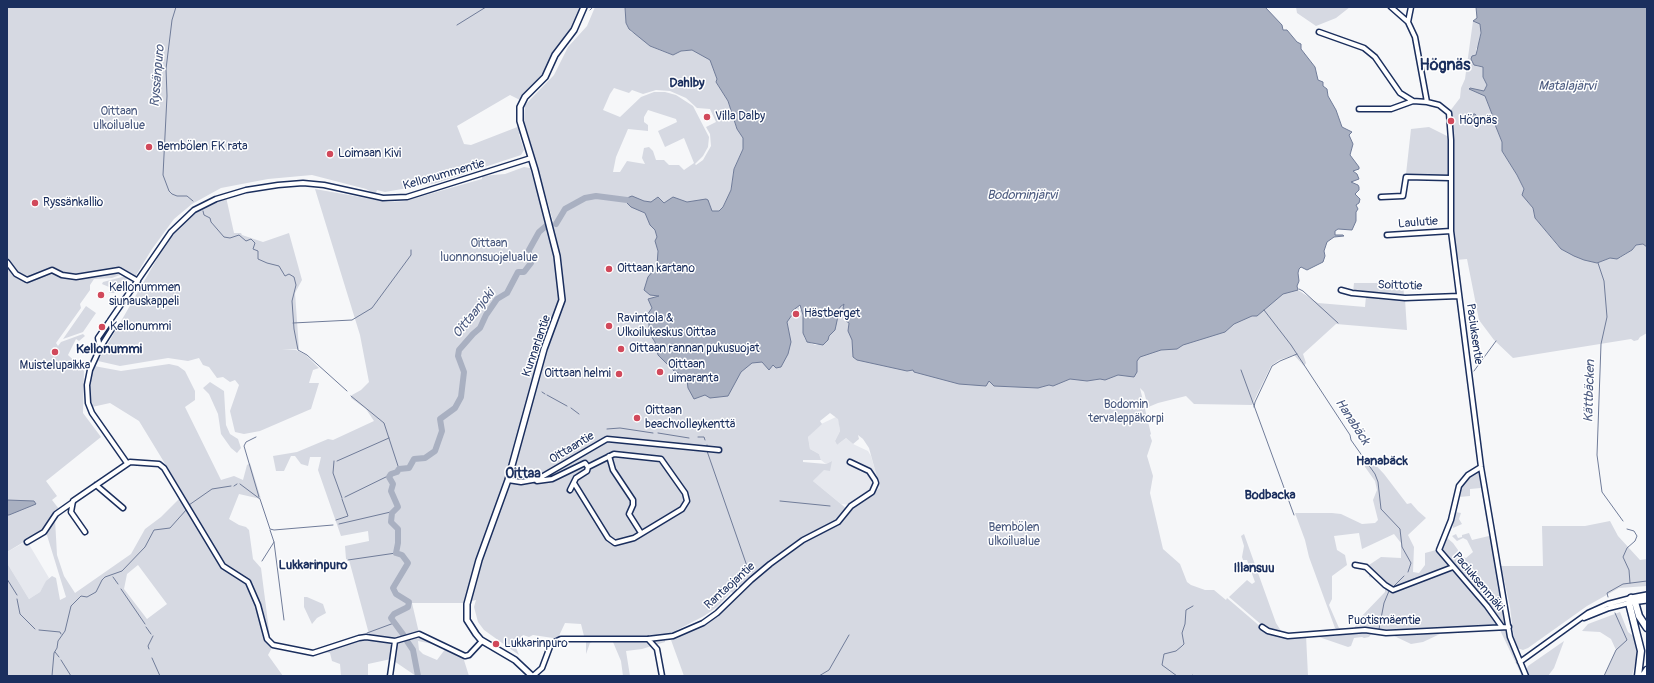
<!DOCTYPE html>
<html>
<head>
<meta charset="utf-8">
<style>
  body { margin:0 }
  #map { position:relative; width:1654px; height:683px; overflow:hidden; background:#f6f7f9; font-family:Pangolin,sans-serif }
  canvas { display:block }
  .frame { position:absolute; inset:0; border:8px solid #1b2f5e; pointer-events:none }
</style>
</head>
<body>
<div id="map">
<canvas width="1654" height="683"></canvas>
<div class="frame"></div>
</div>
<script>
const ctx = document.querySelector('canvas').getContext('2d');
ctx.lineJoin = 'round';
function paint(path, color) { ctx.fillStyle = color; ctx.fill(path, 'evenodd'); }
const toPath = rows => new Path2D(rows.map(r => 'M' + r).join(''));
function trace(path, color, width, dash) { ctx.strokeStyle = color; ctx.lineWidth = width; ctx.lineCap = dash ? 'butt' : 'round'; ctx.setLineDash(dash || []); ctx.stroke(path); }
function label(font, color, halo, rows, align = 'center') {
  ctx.font = font + ' Pangolin,sans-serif'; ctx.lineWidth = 3; ctx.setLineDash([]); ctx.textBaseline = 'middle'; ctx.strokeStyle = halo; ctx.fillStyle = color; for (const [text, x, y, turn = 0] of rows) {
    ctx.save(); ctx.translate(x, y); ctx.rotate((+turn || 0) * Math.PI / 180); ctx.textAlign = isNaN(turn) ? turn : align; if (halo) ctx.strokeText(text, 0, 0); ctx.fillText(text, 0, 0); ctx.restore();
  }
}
paint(toPath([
  [838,416,840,431,835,441,837,445,846,438,853,444,868,451,871,456,880,488,853,505,841,504,813,481,832,461,826,464,821,460,819,454,810,449,808,437,819,425],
  [27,541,49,578,40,592,29,599,7,563,7,552]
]), '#e6e8ee');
paint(toPath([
  [7,7,581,7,572,29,553,54,544,72,520,100,510,95,457,126,464,144,471,145,520,126,521,133,519,134,524,150,521,155,436,183,385,192,377,190,376,193,372,192,366,189,312,175,268,179,221,188,192,204,174,219,152,249,135,277,123,270,117,268,75,276,65,275,57,271,28,278,17,273,7,260],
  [595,7,625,7,626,23,631,32,640,36,650,46,659,50,673,55,681,51,692,50,708,57,712,63,717,79,716,82,728,101,737,129,743,138,743,149,734,169,731,190,723,207,719,211,696,213,627,198,626,202,645,213,655,230,657,237,658,263,651,294,659,296,655,297,647,322,649,322,649,333,655,342,658,355,674,371,683,375,737,376,745,365,754,360,763,362,769,367,782,362,785,327,789,310,799,305,799,311,801,310,803,313,804,337,806,341,815,345,820,344,839,303,845,306,849,329,1288,288,1298,290,1318,303,1365,307,1366,296,1405,299,1407,330,1336,324,1303,354,1306,363,1304,366,1294,355,1279,360,1271,366,1252,405,1194,404,1186,396,1158,403,1146,408,1147,403,1144,392,1140,388,1151,434,1150,435,1152,441,1147,456,1153,476,1150,493,1163,549,1180,564,1187,582,1191,585,1205,590,1214,590,1226,600,1227,598,1262,628,1281,636,1306,635,1308,676,684,676,671,640,704,625,719,615,746,586,772,564,822,531,838,525,840,520,849,513,851,507,880,488,869,448,863,439,858,435,859,439,853,444,846,438,837,445,835,441,840,431,838,419,830,413,820,421,822,424,808,437,810,449,819,454,821,460,803,460,803,462,826,464,832,461,830,471,824,470,813,481,847,509,837,520,771,559,734,594,731,592,717,607,704,616,677,630,676,632,650,637,587,637,584,636,581,624,565,623,558,638,555,640,553,638,533,635,529,637,523,635,515,645,519,655,484,630,478,622,474,607,476,600,464,603,412,603,419,633,434,642,433,644,418,641,419,650,423,654,437,660,446,648,463,657,469,676,416,676,391,659,368,664,368,676,341,676,340,664,332,661,330,653,323,652,366,637,369,634,349,560,346,559,345,546,369,541,368,531,341,536,318,470,321,457,310,457,308,466,301,464,295,456,291,456,284,471,276,471,273,456,297,452,328,439,333,440,374,421,366,409,351,398,352,395,361,390,369,382,360,335,315,189,388,202,405,201,482,179,482,176,505,174,524,167,530,168,547,227,553,221,524,120,525,105,554,75,568,47,587,26],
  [614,88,629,93,632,90,643,94,656,90,670,91,686,98,697,108,710,109,716,122,706,127,710,134,711,146,703,160,696,165,695,164,703,156,708,147,709,137,693,106,676,95,665,92,654,92,641,97,620,117,603,110,610,94],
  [648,110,676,119,677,122,658,131,665,147,684,138,694,163,684,170,679,165,669,165,664,160,656,160,653,151,649,147,644,148,642,158,645,164,627,161,620,172,613,172,616,157,628,129,648,131,648,125,644,122,644,117],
  [1296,7,1350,7,1336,18,1316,26,1297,13],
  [1473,21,1479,22,1481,26,1479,45,1476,49,1476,66,1483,67,1483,77,1487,85,1484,91,1470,90,1481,92,1485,96,1492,114,1488,117,1476,117,1474,120,1475,124,1494,122,1502,142,1502,151,1517,175,1524,190,1523,195,1533,208,1535,218,1557,245,1597,263,1610,258,1620,258,1632,250,1635,245,1643,244,1647,247,1647,333,1640,337,1638,340,1634,341,1631,339,1513,358,1494,340,1479,320,1467,259,1456,260,1453,234,1454,178,1452,119,1450,111,1460,98,1461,88,1465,79],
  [1429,127,1449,137,1448,176,1406,174,1411,129],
  [226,197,234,233,241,233,242,235,263,242,289,233,302,280,295,293,299,349,282,350,296,350,306,355,319,368,313,370,309,383,319,383,311,409,260,431,244,434,235,432,230,411,239,385,235,380,230,382,223,377,217,378,209,367,203,365,199,358,188,361,168,358,120,366,98,361,165,245,182,223,202,207],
  [7,267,22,281,34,280,52,272,64,277,72,278,116,271,125,273,112,278,94,279,90,285,90,290,80,304,81,308,56,343,58,346,61,342,83,334,85,336,79,341,76,339,68,355,84,370,83,413,101,437,46,481,57,496,52,500,59,509,42,531,7,552],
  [126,276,128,278,114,293,109,293,111,291,109,287,102,284,103,282],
  [1354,283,1403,283,1404,296,1353,292],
  [86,306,96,313,83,332,63,339],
  [169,364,178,366,185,371,195,391,195,400,185,407,221,480,234,476,243,480,247,465,250,463,261,499,239,494,229,519,239,525,246,527,249,530,253,559,261,568,270,638,273,646,268,655,283,676,7,676,7,563,29,599,40,592,46,581,52,576,56,578,60,600,66,597,46,532,55,519,57,555,64,576,75,593,131,554,145,529,161,517,180,498,183,506,189,503,139,421,110,403,92,407,90,397,90,381,94,366,121,371],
  [138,565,167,604,147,619,124,589,127,574],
  [210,382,224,391,226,425,230,434,238,439,241,448,237,453,231,448,221,434,218,414,209,394,203,388],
  [1362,455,1371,460,1384,474,1407,504,1411,503,1418,511,1426,518,1408,535,1414,547,1413,572,1419,573,1425,565,1425,553,1440,549,1446,537,1453,543,1463,557,1466,558,1473,552,1467,540,1463,538,1457,541,1452,536,1456,534,1458,538,1462,537,1462,535,1469,533,1472,540,1489,536,1481,488,1470,489,1470,496,1459,497,1455,512,1461,513,1459,519,1462,524,1453,528,1452,519,1460,486,1473,472,1479,470,1506,625,1388,632,1339,631,1335,628,1309,557,1305,540,1295,513,1332,513,1341,514,1362,524,1375,523,1378,520,1373,500,1377,490,1375,481,1365,467],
  [1359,533,1362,549,1394,534,1401,543,1401,558,1381,557,1369,565,1369,577,1374,578,1385,588,1385,592,1360,618,1359,621,1354,628,1339,628,1329,605,1332,599,1332,576,1347,565,1345,555,1337,550,1334,536],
  [1610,521,1618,536,1640,560,1647,559,1647,586,1619,588,1587,606,1528,648,1523,650,1517,648,1514,639,1510,607,1501,566,1543,566,1542,526,1585,526],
  [1244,534,1276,623,1283,634,1263,626,1229,597,1247,580,1252,584,1255,582,1247,560,1243,560,1242,557,1244,546,1241,536],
  [304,597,307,597,323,604,326,613,317,618,312,624,304,607],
  [1620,612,1628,632,1636,638,1638,644,1638,652,1632,676,1604,676,1616,650,1611,639,1600,632,1582,631,1588,624],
  [1504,629,1524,676,1522,676,1500,630,1440,634,1423,642,1411,644,1392,635],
  [1365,632,1372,633,1369,637,1364,638,1362,637,1354,638,1351,646,1348,647,1319,637,1319,633,1335,636,1341,634],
  [586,640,612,640,645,642,665,640,665,642,642,649,626,651,630,676,623,676,621,661,613,642,594,641,590,643,586,654],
  [1564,641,1554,668,1548,676,1529,676,1526,671,1528,666]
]), '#d6d9e2');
const water = toPath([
  [625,7,1265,7,1282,25,1283,30,1287,30,1297,42,1301,44,1301,49,1315,67,1318,80,1323,82,1323,86,1327,89,1328,96,1336,110,1342,127,1352,132,1349,135,1353,144,1350,155,1359,167,1359,169,1353,171,1357,174,1359,179,1351,182,1358,185,1359,187,1359,190,1355,194,1360,199,1359,203,1356,205,1358,209,1356,212,1356,221,1352,230,1338,229,1335,231,1335,235,1343,235,1344,236,1334,237,1327,242,1324,251,1325,256,1323,262,1307,270,1301,267,1299,269,1298,273,1299,281,1297,286,1298,290,1283,294,1257,316,1252,316,1234,324,1225,332,1183,345,1177,349,1161,350,1140,357,1137,361,1137,372,1134,377,1118,375,1105,380,1100,379,1087,381,1070,379,1053,386,1049,385,1038,388,994,386,989,381,986,386,959,384,914,372,913,370,907,371,857,360,853,357,852,340,848,331,849,323,846,321,847,317,843,308,844,304,840,307,835,330,829,336,828,340,823,345,807,342,803,333,803,315,800,305,792,311,792,315,787,322,791,342,788,354,781,367,776,368,773,365,769,370,762,362,752,363,741,372,728,396,710,398,705,395,694,399,688,388,687,380,683,375,674,371,658,355,655,342,649,333,649,322,646,321,648,321,647,315,652,308,648,299,659,296,650,295,644,290,648,277,657,266,658,251,655,241,657,237,655,230,650,225,645,213,631,207,626,202,627,198,632,196,644,201,651,202,658,197,664,203,673,197,687,202,706,199,708,200,712,211,719,211,723,207,731,190,734,169,743,149,743,138,737,129,728,101,716,82,717,79,710,60,692,50,681,51,673,55,650,46,629,29,626,23,625,7],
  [1476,7,1647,7,1647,247,1643,244,1636,245,1632,250,1617,259,1610,258,1597,263,1584,260,1574,256,1561,249,1535,218,1533,208,1522,195,1524,189,1517,175,1502,151,1502,142,1494,122,1475,124,1474,120,1466,115,1475,114,1478,118,1488,117,1492,114,1485,96,1469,89,1470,88,1484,91,1487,85,1483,77,1483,67,1474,65,1471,59,1472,56,1476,55,1481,33,1480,24,1473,21,1477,18,1476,7],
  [7,500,34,501,36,504,9,515,7,515,7,500]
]);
paint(water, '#a9b0c1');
trace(water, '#707c99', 1);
trace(toPath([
  [176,7,172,20,166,69,167,96,163,175,169,191,172,194,177,196,187,196,193,201],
  [590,10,593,7],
  [457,25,486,7],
  [203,211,204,215,210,218,211,222,224,237,230,238,239,235,246,241,251,239,255,243,253,249,258,251,258,259,267,263,279,266,285,276,289,274,294,277,296,285,292,301,294,329,298,350,307,355,347,391],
  [1598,263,1604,281,1607,317,1601,344,1597,455,1602,492,1623,521],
  [1299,289,1303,291,1338,323],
  [1264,310,1291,345,1350,435,1351,440,1375,474,1378,482,1381,509,1400,529,1402,547,1411,563,1408,572],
  [293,323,352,320,372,308,411,255,411,250],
  [1241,370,1294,515],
  [1474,371,1496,341],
  [542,392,545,394],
  [547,395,567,406],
  [351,396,384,423,399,469],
  [1254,407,1255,402,1272,366,1280,361,1297,354],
  [571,408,579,414],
  [607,429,620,428,653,433],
  [658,433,689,438],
  [256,437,246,442,244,446,259,497],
  [698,437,704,437,705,440],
  [707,445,707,447],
  [707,451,748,569],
  [334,461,333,473,342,498],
  [337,461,389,438],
  [240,484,260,499,270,529,274,530,333,525],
  [234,486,237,484],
  [345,497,390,475],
  [780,501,830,506],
  [189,505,212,489,231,486],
  [336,520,348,516,342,499],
  [339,524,395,511],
  [1627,529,1634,531,1637,536,1635,541,1627,548,1623,557,1629,570,1630,583],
  [274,542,284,620],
  [348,560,396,553],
  [262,561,274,542,270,530],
  [113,577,118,584],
  [7,579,17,595],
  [1393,587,1404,576],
  [121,589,145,624],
  [1608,597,1607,593,1623,584,1647,581],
  [17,599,20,614,35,629],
  [146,627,151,634],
  [1379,629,1384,603,1389,591],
  [39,630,60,632,61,634],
  [367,633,394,623],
  [149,649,148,646,153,636],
  [55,652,59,657],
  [152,658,160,676],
  [61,660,71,676],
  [52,676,54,653,57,648,58,641,65,631,71,606,81,596,87,597,96,592,102,580,105,577,122,571,145,547,154,530,170,528,187,509],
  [819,676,829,670,849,635],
  [1177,676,1162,665,1164,654,1176,651,1182,646,1184,644,1182,633,1185,624,1186,610,1193,606],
  [1191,676,1192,675],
  [1604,676,1616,650,1627,640,1615,613]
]), '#707c99', 1);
trace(toPath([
  [556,224,565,209,585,198,596,196,627,200],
  [405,637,391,618,394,614,408,607,409,602,396,594,393,588,408,563,402,555,396,553,398,543,398,529,391,522,392,513,398,507,391,491,393,484,389,477,391,474,397,472,399,469,409,468,414,459,425,458,435,451,442,431,440,419,455,408,461,397,464,372,458,356,459,350,473,334,480,328,486,315,497,299,507,293,518,272,524,272,531,263,533,258,529,254,529,250,539,232,546,226],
  [407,641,413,650,418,676]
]), '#a9b0c1', 6);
const minor = toPath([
  [1391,7,1408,22,1415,37,1427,102],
  [1408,22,1411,7],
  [1319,32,1364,48,1375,57,1400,93,1413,101,1427,102,1439,105,1449,113,1451,140,1451,231,1481,467,1510,637,1526,676],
  [1359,109,1391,109,1413,101],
  [1381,197,1403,196,1406,177,1450,178],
  [1387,235,1451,231],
  [7,262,16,274,27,280,52,270,62,275,76,277,119,270,138,281],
  [1341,290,1352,293,1405,298,1459,296],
  [110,321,112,329,100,348,90,370,87,385,88,403,92,413,127,463],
  [100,348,98,338,171,232,194,210,216,199,246,190,278,185,303,183,324,185,383,198,407,197,531,158],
  [609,456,613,470,633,500,633,505,629,514,641,533],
  [1481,467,1468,475,1459,486,1451,520,1439,550,1487,606,1502,627],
  [508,480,521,482,538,479,607,439,719,450],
  [537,481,552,479,585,463,588,467,587,471,576,478,570,490],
  [574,483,608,538,615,543,634,538,682,509,687,501,685,493,661,459,614,454,588,467],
  [96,485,123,508],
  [85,532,71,512,73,501,130,462,159,464,164,468,223,566,248,582,258,605,267,639,273,645,313,653,359,638,366,637,395,641,419,634,465,656,469,655,482,641],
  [27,542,44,532,56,514,73,502],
  [1355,565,1366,567,1385,585,1393,590,1453,567],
  [1584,618,1609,608,1629,603],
  [1262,627,1268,631,1288,636,1365,630,1386,633,1509,627],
  [648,639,657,649,662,676],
  [1520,662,1588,613,1608,604,1631,598],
  [390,676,395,641],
  [533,676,542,668,551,644,561,639,648,639,673,636,703,623,717,613,751,580,770,564,803,540,838,522,851,506,872,492,876,483,875,480,869,471,850,462]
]);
const major = toPath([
  [1631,598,1647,595],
  [1632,602,1647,600],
  [532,676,515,660,481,640,476,634,467,620,467,604,479,560,508,480,544,349,562,300,557,256,535,170,520,121,520,107,525,97,545,77,555,55,574,30,584,7]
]);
const highway = toPath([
  [1631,598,1629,603,1641,651,1638,676],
  [1631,598,1635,602,1639,616,1647,628],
  [1643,676,1647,670]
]);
trace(minor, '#1b2f5e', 7);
trace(major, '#1b2f5e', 8);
trace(highway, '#1b2f5e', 9);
trace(minor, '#fff', 4);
trace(major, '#fff', 5);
trace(highway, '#fff', 6);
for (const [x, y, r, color] of [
  [707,117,4,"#d1495b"],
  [1451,121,4,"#d1495b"],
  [149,147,4,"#d1495b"],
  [330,154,4,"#d1495b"],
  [35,203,4,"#d1495b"],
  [609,269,4,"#d1495b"],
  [101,295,4,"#d1495b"],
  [796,314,4,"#d1495b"],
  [609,326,4,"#d1495b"],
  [102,327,4,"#d1495b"],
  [621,349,4,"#d1495b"],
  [55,352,4,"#d1495b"],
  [660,372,4,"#d1495b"],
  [619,374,4,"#d1495b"],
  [637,418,4,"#d1495b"],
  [496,644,4,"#d1495b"]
]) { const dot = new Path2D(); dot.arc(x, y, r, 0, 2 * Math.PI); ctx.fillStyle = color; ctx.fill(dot); trace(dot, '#fff', 1.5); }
label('12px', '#4a5a7f', '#fff', [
  ["Oittaan",119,112],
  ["ulkoilualue",119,126],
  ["Oittaan",489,244],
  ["luonnonsuojelualue",489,258],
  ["Bodomin",1126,405],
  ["tervaleppäkorpi",1126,419],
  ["Bembölen",1014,528],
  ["ulkoilualue",1014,542]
]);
label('12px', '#1b2f5e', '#fff', [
  ["Villa Dalby",715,117],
  ["Högnäs",1459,121],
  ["Bembölen FK rata",157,147],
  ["Loimaan Kivi",338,154],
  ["Ryssänkallio",43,203],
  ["Oittaan kartano",617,269],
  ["Kellonummen",109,288],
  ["siunauskappeli",109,302],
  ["Hästberget",804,314],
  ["Ravintola &",617,319],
  ["Ulkoilukeskus Oittaa",617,333],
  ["Kellonummi",110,327],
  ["Oittaan rannan pukusuojat",629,349],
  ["Oittaan",668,365],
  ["uimaranta",668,379],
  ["Muistelupaikka",55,366,"center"],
  ["Oittaan helmi",611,374,"right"],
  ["Oittaan",645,411],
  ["beachvolleykenttä",645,425],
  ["Lukkarinpuro",504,644]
], 'left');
label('12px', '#1b2f5e', '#fff', [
  ["Kellonummentie",444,175,-16],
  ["Laulutie",1418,223,-4],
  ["Soittotie",1400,286,2],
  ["Paciuksentie",1474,334,82],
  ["Kunnarlantie",537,346,-71],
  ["Oittaantie",572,448,-31],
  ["Paciuksenmäki",1478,582,50],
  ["Rantaojantie",730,586,-42],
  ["Puotismäentie",1384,621]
]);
label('italic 13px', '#4d5c81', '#fff', [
  ["Ryssänpuro",158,76,-85],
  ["Matalajärvi",1567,87],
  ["Bodominjärvi",1022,196],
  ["Oittaanjoki",474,314,-51],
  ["Kättbäcken",1590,391,-88],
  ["Hanabäck",1352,422,57]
]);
label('bold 13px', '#1b2f5e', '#fff', [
  ["Dahlby",687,84],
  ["Kellonummi",109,350],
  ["Hanabäck",1382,462],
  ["Bodbacka",1270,496],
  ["Lukkarinpuro",313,566],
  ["Illansuu",1254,569]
]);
label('bold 14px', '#1b2f5e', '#fff', [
  ["Oittaa",523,474]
]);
label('bold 16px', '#1b2f5e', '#fff', [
  ["Högnäs",1445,66]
]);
</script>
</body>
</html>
